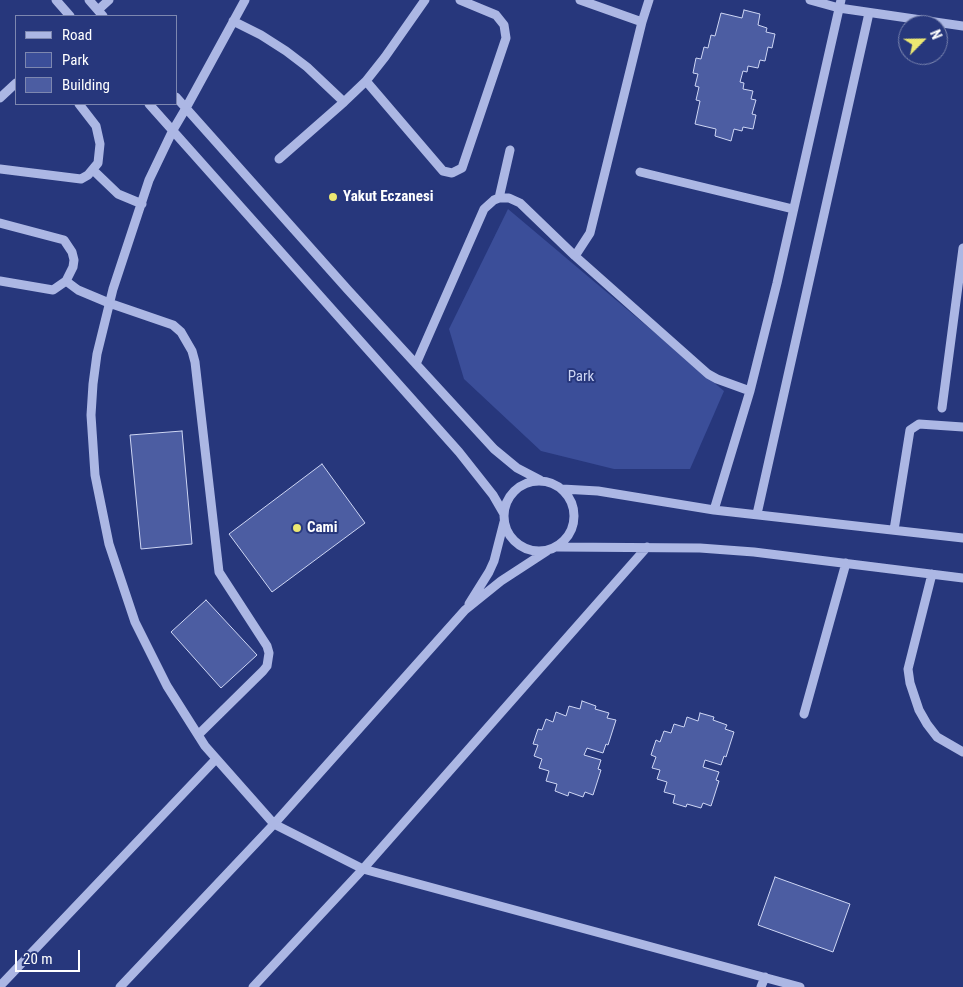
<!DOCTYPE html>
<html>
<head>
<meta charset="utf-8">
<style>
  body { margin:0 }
  #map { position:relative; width:963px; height:987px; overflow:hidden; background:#27377c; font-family:"Roboto Condensed",sans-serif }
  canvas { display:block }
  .legend { position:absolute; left:15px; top:15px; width:162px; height:90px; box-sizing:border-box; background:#27377c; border:1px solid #7d87b0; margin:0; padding:6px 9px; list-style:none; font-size:15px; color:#fff }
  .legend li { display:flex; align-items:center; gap:10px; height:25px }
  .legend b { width:25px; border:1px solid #7d87b0 }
  .north { position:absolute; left:898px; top:15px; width:50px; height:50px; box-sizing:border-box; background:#27377c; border:1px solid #7d87b0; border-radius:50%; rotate:67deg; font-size:14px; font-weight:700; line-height:20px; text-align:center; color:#fff }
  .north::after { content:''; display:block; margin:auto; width:18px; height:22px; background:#ece772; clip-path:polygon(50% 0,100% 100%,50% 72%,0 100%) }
  .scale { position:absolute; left:15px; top:950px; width:65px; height:22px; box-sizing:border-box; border:2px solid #fff; border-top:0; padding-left:6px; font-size:15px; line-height:18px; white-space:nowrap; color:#fff; -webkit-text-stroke:4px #27377c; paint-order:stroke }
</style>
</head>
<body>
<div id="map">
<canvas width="963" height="987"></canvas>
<ul class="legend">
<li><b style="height:6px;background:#acb7e4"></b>Road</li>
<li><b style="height:14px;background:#3b4e99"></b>Park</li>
<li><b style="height:14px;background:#4c5da2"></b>Building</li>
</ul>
<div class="north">N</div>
<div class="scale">20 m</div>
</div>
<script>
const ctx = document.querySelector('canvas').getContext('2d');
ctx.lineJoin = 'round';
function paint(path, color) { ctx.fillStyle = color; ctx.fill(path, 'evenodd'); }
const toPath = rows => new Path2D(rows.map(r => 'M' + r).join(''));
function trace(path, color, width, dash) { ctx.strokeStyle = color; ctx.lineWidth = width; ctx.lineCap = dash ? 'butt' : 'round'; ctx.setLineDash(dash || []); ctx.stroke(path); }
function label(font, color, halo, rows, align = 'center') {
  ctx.font = font + ' "Roboto Condensed",sans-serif'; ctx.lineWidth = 4; ctx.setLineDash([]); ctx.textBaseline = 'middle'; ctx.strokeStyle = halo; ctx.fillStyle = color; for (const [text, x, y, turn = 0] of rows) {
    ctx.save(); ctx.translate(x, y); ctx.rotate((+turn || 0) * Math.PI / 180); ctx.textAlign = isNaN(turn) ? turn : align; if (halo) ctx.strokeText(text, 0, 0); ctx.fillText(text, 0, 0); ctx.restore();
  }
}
paint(toPath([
  [508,209,724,391,690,469,614,469,541,451,464,379,449,329]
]), '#3b4e99');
const building = toPath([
  [744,10,760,14,758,25,767,28,766,32,775,34,772,48,768,47,765,61,760,60,758,68,748,66,747,72,743,71,740,82,744,83,743,89,753,91,751,99,756,100,752,114,756,115,753,129,743,127,742,131,734,129,731,141,715,136,716,129,695,124,700,101,696,100,699,87,695,86,698,74,693,73,696,58,701,59,704,47,708,48,711,35,715,36,721,13,742,18,744,10],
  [182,431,192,544,141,549,130,435,182,431],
  [322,464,365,523,272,592,229,534,322,464],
  [206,600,257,655,221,688,171,632,206,600],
  [582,701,596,706,595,709,609,713,607,718,616,720,608,745,606,744,603,753,587,748,584,755,601,760,598,769,601,770,593,795,585,792,583,797,569,792,568,796,555,791,557,784,546,781,549,771,539,768,542,759,534,756,538,745,533,744,538,729,542,730,546,719,553,722,556,712,566,716,569,706,580,709,582,701],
  [700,713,714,717,713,720,727,725,725,729,734,732,726,757,724,756,721,765,705,760,703,767,719,772,716,780,719,781,711,806,703,803,701,808,687,804,686,807,673,803,675,795,664,792,667,782,657,779,660,770,652,768,656,757,651,755,656,740,660,742,664,731,671,733,674,724,684,727,687,717,698,721,700,713],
  [775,877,850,904,833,952,758,925,775,877]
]);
paint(building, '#4c5da2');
trace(building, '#ced6f4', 1);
trace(toPath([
  [56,0,70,16],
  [89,0,103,16],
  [245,0,186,108,173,130,149,180,113,289,97,354,93,384,91,415,95,475,109,544,135,622,167,686,205,746,274,824,363,869,800,987],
  [580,0,642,22],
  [810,0,839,8,963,26],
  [98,10,109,0],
  [233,21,261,35,286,51,307,67,344,102],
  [366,81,443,171,452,173,462,168,506,38,504,25,496,15,460,0],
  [176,97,348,290,494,449,517,468,540,480],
  [0,98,16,83],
  [149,104,459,452,493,495,504,514],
  [279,159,344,102,366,81,385,57,425,0],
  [0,169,81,179,88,175,98,163,100,144,96,126,79,104],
  [93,170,118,194,142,204],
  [640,172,793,209],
  [499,198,510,150],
  [0,223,64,240,72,252,74,260,73,267,66,281,53,290,0,281],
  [575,256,590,233,642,22,649,0],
  [66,281,78,290,109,303,173,325,181,332,192,351,195,362,219,572,267,646,269,653,267,666,263,671,198,735],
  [416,364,484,209,494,200,499,198,509,198,520,203,575,256,708,374,717,379,750,391],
  [942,408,963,248],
  '504 516a35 35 0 1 1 70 0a35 35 0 1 1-70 0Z',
  [562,489,598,491,714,510,963,538],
  [714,510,750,391,777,283,841,0],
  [757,514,869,13],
  [894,530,910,430,919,424,963,427],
  [557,547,700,548,754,552,963,578],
  [932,574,908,669,910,683,919,710,927,724,937,737,963,752],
  [469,604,489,572,494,561,504,522],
  [804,714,846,563],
  [0,986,216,759],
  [120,987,274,824,465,610,501,581,547,551],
  [253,987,363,869,647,547],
  [761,987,765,977]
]), '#acb7e4', 9);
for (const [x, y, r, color] of [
  [333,197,5,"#ece772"],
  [297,528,5,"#ece772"]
]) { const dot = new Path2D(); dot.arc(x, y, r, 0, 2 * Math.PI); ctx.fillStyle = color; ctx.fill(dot); trace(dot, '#27377c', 2); }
label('bold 15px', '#fff', '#27377c', [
  ["Yakut Eczanesi",343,197],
  ["Cami",307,528]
], 'left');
label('15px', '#ced6f4', '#27377c', [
  ["Park",581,377]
]);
</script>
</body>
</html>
